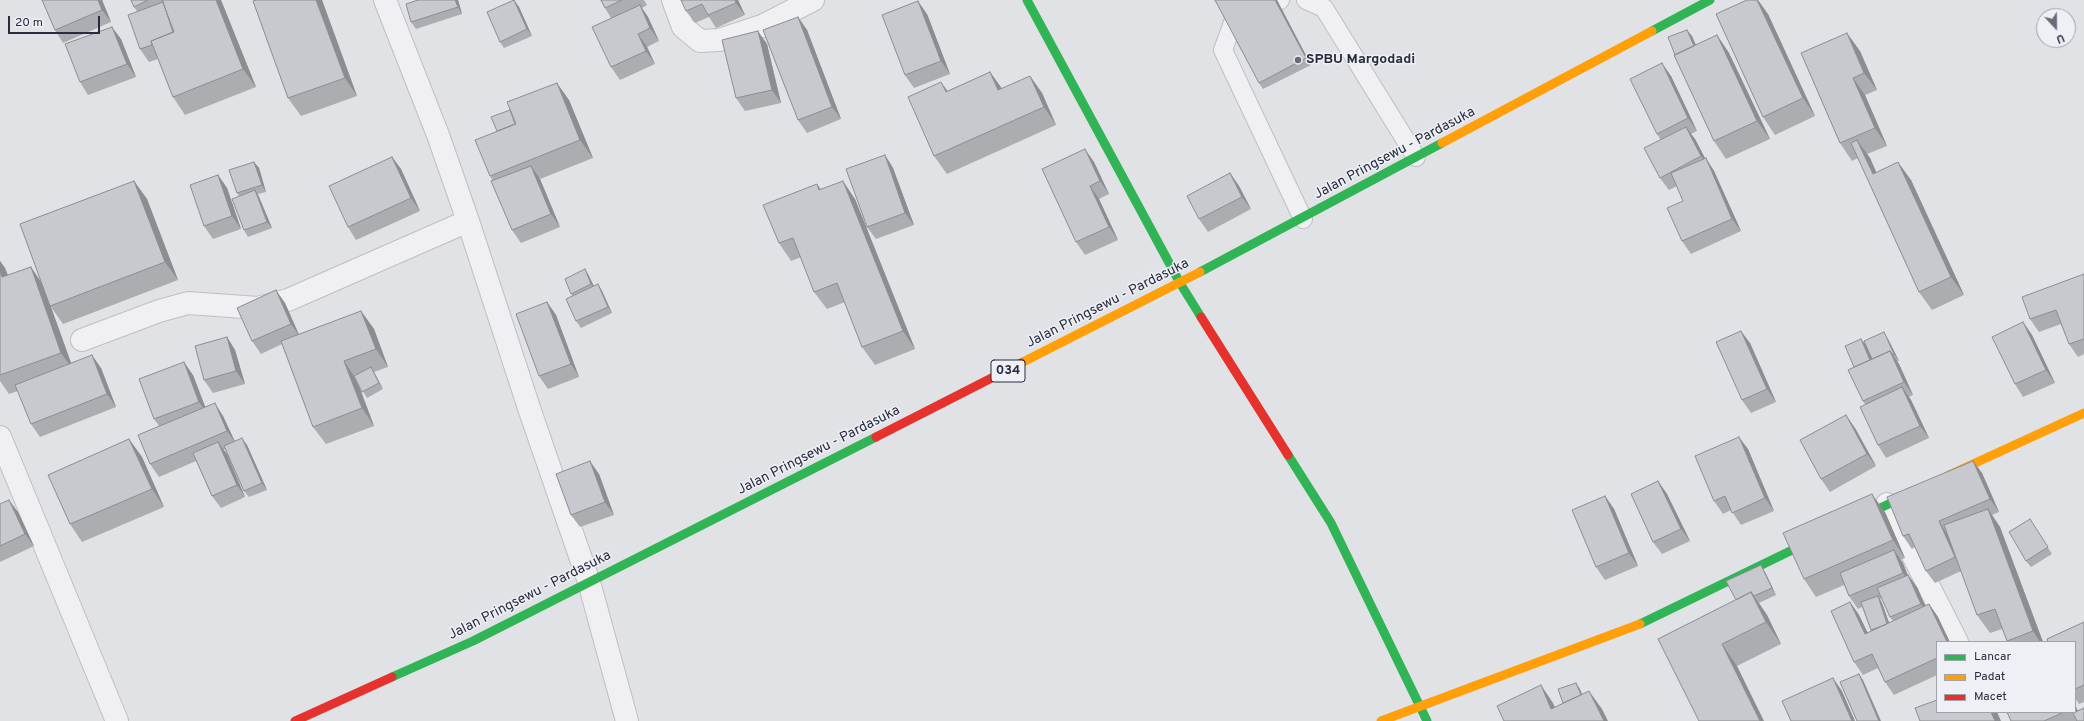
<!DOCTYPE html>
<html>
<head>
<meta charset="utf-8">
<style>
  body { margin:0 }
  #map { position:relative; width:2084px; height:721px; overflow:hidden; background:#e0e2e6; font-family:Overpass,sans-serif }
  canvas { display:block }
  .legend { position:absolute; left:1936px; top:641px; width:140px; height:72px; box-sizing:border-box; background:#eef0f6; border:1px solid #9ea2ad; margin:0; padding:5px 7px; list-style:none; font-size:12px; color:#272c3f }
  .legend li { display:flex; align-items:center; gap:8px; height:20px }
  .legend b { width:20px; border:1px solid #9ea2ad }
  .north { position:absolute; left:2036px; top:8px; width:40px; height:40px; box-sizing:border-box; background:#eef0f6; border:1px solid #9ea2ad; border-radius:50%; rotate:158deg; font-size:11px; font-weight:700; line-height:16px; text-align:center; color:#272c3f }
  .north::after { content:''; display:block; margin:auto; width:14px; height:18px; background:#686c79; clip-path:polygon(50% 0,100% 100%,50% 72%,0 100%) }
  .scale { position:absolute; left:8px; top:16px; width:92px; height:18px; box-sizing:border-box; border:2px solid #272c3f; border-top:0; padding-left:5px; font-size:12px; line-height:14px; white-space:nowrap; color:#272c3f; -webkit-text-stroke:3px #eef0f6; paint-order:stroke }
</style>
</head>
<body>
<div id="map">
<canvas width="2084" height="721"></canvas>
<ul class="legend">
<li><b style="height:5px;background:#30b455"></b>Lancar</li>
<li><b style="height:5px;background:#ff9f0a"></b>Padat</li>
<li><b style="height:5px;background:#e5322d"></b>Macet</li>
</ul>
<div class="north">U</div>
<div class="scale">20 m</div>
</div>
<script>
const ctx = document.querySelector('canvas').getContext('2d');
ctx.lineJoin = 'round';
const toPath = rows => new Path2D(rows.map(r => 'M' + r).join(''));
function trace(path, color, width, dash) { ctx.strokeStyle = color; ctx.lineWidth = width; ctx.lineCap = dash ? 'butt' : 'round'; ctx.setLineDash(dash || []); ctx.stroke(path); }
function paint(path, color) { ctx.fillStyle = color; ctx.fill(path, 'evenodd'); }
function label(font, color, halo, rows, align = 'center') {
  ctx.font = font + ' Overpass,sans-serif'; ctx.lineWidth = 3; ctx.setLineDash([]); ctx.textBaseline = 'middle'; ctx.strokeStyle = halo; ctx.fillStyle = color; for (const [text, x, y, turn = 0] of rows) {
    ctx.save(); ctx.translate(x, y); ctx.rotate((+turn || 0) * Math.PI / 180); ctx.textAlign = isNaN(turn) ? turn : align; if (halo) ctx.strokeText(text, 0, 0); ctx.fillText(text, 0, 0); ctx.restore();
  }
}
const lane = toPath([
  [1280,0,1235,17,1223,50,1303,219],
  [1306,0,1324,8,1416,157]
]);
const street = toPath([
  [385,0,438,135,468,221,530,411,589,582,627,721],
  [673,0,683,27,700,41,719,40,762,26,813,0],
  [82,340,159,311,188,303,258,308,288,300,468,221],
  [0,437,117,721],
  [1887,504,1957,642]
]);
trace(lane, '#bdbfc3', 20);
trace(street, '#bdbfc3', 24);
trace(lane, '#f0f0f2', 18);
trace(street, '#f0f0f2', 22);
trace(toPath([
  [1027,0,1180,283,1201,317],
  [1652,31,1710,0],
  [1200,272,1442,143],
  [1288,455,1331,523,1427,721],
  [1855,520,1916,491],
  [1640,624,1819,537],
  [392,677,473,641,876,437]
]), '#30b455', 9);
trace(toPath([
  [1442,143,1652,31],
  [1021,363,1200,272],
  [1949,475,2084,413],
  [1381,721,1640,624]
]), '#ff9f0a', 9);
trace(toPath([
  [1201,317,1288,455],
  [876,437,1021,363],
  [295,721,392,677]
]), '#e5322d', 9);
paint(toPath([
  [102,0,111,22,63,43,55,30],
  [131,0,221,0,256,87,185,115,173,97,158,59,149,62,140,49,137,11,134,7],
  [322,0,357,96,301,116,288,98],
  [458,0,462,14,416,29,411,22],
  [514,0,519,7,532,36,504,48,500,42],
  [601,0,644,0,647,5,642,8,648,17,659,41,647,47,655,64,620,80,611,67,611,18,605,8],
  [681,0,738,0,745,15,716,28,709,17,695,23,686,11],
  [1277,0,1311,65,1263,89,1259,83],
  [927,14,950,74,914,88,905,75],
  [1768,14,1815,116,1775,135,1763,117],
  [798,17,807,30,841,119,807,133,798,120],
  [1717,35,1729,53,1770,139,1726,159,1714,141,1675,55,1692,36,1696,45],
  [121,39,136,77,88,95,80,82],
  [767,44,781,103,745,111,736,98],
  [1860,51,1877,90,1865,95,1887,146,1867,154,1870,158,1876,172,1911,180,1964,295,1932,310,1919,292,1858,158,1852,161,1840,143,1801,53],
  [990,72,1002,89,1030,76,1042,93,1056,125,947,174,934,156,947,91],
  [1671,76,1697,131,1691,134,1695,139,1705,158,1714,171,1741,231,1691,254,1682,241,1683,201,1677,186,1669,190,1660,178,1661,140,1657,134],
  [569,100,593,158,540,179,560,227,521,243,512,230,493,181,490,176],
  [885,155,893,168,914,225,876,239,867,227],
  [392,157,401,169,420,211,356,240,348,227],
  [254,162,259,168,266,192,258,194,259,197,272,228,248,237,244,230,239,196,237,193],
  [1094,162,1109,194,1099,199,1118,240,1085,255,1076,242],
  [1230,173,1239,186,1251,209,1208,232,1199,219],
  [218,175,227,188,241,229,213,239,204,226],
  [134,181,147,199,178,280,63,324,51,307,71,363,101,368,116,407,40,437,31,424,18,391,9,394,0,381,0,261,5,268,8,275,31,267,41,282],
  [817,184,821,189,855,199,915,349,875,365,862,347,845,302,827,309,814,292,801,257,791,261,779,243],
  [585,269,589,276,594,286,598,284,602,291,612,313,581,328,576,321,573,296,571,294],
  [2084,274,2084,354,2078,357,2069,344,2061,324,2039,332,2030,319],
  [547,302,556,315,579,377,548,389,539,376],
  [285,303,299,335,361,311,374,329,388,367,374,372,383,389,367,398,359,385,374,426,326,444,313,427,282,344,261,354,252,341],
  [2023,322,2032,335,2055,383,2023,397,2015,384],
  [227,337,235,350,245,384,213,393,204,380],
  [1888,339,1899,361,1897,361,1899,364,1913,395,1909,397,1911,400,1929,438,1886,458,1878,445,1865,404,1863,401,1854,367,1866,345],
  [1750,343,1776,402,1751,413,1742,400],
  [193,375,205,407,223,416,235,442,247,445,267,490,249,497,244,491,225,449,223,450,227,454,245,497,221,508,212,496,196,461,159,477,150,464,159,426,154,419],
  [1855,428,1876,466,1830,492,1821,479],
  [129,439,142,457,164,507,82,542,70,524],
  [1748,449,1774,511,1741,525,1731,510,1723,514,1714,501],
  [1973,461,1982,473,1999,512,1992,515,2000,527,2043,642,2008,642,2002,629,1990,633,1977,615,1961,571,1935,583,1926,571,1915,547,1912,549,1903,536],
  [599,474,614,515,580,527,571,515],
  [1658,481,1667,494,1690,541,1662,554,1653,542],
  [1605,496,1614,509,1638,566,1605,580,1596,567],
  [0,504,18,512,34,546,0,562],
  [1885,512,1905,558,1900,560,1903,563,1907,575,1908,575,1917,587,1925,606,1929,604,1938,617,1937,642,1937,675,1894,695,1885,682,1878,668,1863,675,1854,662,1850,602,1859,615,1868,633,1871,631,1862,607,1858,609,1849,596,1844,585,1816,597,1804,579],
  [1882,598,1890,617,1893,621,1889,623,1882,603,1880,599],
  [2030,519,2052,554,2031,567,2026,561],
  [1765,572,1776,595,1759,603,1767,615,1781,644,1737,666,1658,639,1736,600],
  [2084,622,2084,702,2079,704,2075,698,2075,642],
  [2075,705,2078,711,2084,721,2011,721,2007,712,2075,712]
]), '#abadb1');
paint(toPath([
  [98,0,102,0,111,22,102,10],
  [216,0,221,0,256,87,243,69],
  [316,0,322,0,357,96,345,78],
  [455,0,458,0,462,14,458,7],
  [514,0,519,7,532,36,527,29],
  [735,0,738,0,745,15,736,3],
  [1275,0,1277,0,1311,65,1306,58],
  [1757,0,1758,0,1768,14,1815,116,1803,98],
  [918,1,927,14,950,74,941,61],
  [640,5,648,17,659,41,650,28],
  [798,17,807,30,841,119,832,107],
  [112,27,121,39,136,77,127,64],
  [1687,30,1692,36,1703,63,1698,57],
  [758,31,767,44,781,103,772,90],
  [1847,33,1860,51,1877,90,1864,73],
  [638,34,647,47,655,64,646,51],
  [1717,35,1729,53,1770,139,1757,121],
  [1662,63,1671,76,1697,131,1688,118],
  [990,72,1003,90,998,90],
  [1030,76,1042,93,1056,125,1044,107],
  [1853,78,1865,95,1887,146,1875,128],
  [941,82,954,100,946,92],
  [557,83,569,100,593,158,580,140],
  [1686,127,1695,139,1710,168,1701,156],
  [1857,140,1870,158,1885,192,1873,174],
  [1085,149,1094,162,1109,194,1100,181],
  [885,155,893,168,914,225,905,213],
  [392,157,401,169,420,211,411,198],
  [1706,158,1714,171,1741,231,1732,219],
  [254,162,259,168,266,192,262,185],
  [1898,162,1911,180,1964,295,1951,277],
  [531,166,540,179,560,227,551,214],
  [1230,173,1239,186,1251,209,1242,197],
  [218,175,227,188,241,229,232,216],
  [134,181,147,199,178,280,165,262],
  [843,181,855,199,915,349,903,331],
  [1090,186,1099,199,1118,240,1109,227],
  [255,190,259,197,272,228,267,222],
  [0,261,5,268,15,295,2,277,0,271],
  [31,267,43,285,74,371,61,353],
  [585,269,589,276,596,291,591,284],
  [598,284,602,291,612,313,608,307],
  [276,290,285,303,300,337,291,324],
  [547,302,556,315,579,377,571,364],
  [361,311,374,329,388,367,376,349],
  [2023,322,2032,335,2055,383,2046,370],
  [1741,331,1750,343,1776,402,1767,389],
  [1884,332,1888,339,1899,361,1894,354],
  [227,337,235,350,245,384,236,371],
  [1861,339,1866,345,1877,371,1872,364],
  [1890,351,1899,364,1913,395,1904,382],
  [92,355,101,368,116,407,107,394],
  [344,361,356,379,374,426,362,408],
  [184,362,193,375,208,414,199,402],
  [371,367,375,374,383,389,379,383],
  [1902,387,1911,400,1929,438,1920,426],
  [215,403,223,416,236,444,227,431],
  [1846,415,1855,428,1876,466,1867,454],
  [1739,437,1748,449,1774,511,1765,498],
  [242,438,247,445,267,490,262,483],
  [129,439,142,457,164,507,152,489],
  [218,442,227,454,245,497,237,485],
  [590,461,599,474,614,515,605,502],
  [1973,461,1982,473,1999,512,1990,499],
  [1658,481,1667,494,1690,541,1681,529],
  [1872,494,1885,512,1905,558,1893,540],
  [1605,496,1614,509,1638,566,1629,553],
  [9,500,18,512,34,546,25,534],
  [1988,509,2000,527,2043,642,2040,642,2033,631],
  [1939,521,1947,534,1964,570,1955,557],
  [1894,550,1903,563,1912,586,1903,573],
  [1761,565,1765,572,1776,595,1772,588],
  [1908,575,1917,587,1930,616,1921,604],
  [1751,592,1767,615,1781,644,1766,622],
  [1878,596,1882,603,1892,631,1888,624],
  [1850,602,1859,615,1874,647,1865,634],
  [1929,604,1938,617,1950,642,1947,642],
  [1722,644,1737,666,1764,721,1760,721],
  [1859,674,1863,680,1881,721,1879,721],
  [1833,678,1842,691,1855,721,1852,721],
  [1576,683,1580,689,1589,712,1585,706],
  [1541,685,1553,703,1561,721,1551,709],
  [1589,691,1602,709,1608,721,1604,721],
  [2075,705,2082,721,2075,710],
  [1991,712,1997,712,2001,721,1995,721]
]), '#8b8d90');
const building = toPath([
  [42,0,98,0,102,10,55,30,42,0],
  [131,0,148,0,134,7,131,0],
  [162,0,216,0,243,69,173,97,151,41,174,32,162,0],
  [256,0,316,0,345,78,288,98,253,1,256,0],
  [418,0,455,0,458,7,411,22,406,4,418,0],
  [514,0,527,29,500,42,487,12,514,0],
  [601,0,622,0,605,8,601,0],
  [681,0,735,0,736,3,708,15,702,4,686,11,681,0],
  [1215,0,1275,0,1306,58,1259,83,1215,0],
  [1747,0,1757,0,1803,98,1763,117,1716,14,1747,0],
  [918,1,941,61,905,75,882,15,918,1],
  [163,2,173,32,151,41,152,45,140,49,128,15,163,2],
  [640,5,650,28,638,34,646,51,611,67,592,27,640,5],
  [798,17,832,107,798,120,763,30,798,17],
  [112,27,127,64,80,82,65,44,112,27],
  [1687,30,1694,46,1675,55,1668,37,1687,30],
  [758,31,772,90,736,98,722,40,758,31],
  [1847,33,1864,73,1853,78,1875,128,1840,143,1801,53,1847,33],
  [1717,35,1757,121,1714,141,1674,55,1717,35],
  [1662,63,1688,118,1657,134,1630,79,1662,63],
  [990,72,998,90,1030,76,1044,107,934,156,908,97,941,82,946,92,990,72],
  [557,83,580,140,490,176,475,140,516,124,507,102,557,83],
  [510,110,515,124,497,131,491,117,510,110],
  [1686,127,1701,156,1660,178,1644,148,1686,127],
  [1857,140,1873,174,1898,162,1951,277,1919,292,1851,143,1857,140],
  [1085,149,1100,181,1090,186,1109,227,1076,242,1042,169,1085,149],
  [885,155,905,213,867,227,846,169,885,155],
  [392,157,411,198,348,227,329,186,392,157],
  [1706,158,1732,219,1682,241,1667,208,1683,201,1671,173,1706,158],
  [254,162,262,185,237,193,229,170,254,162],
  [531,166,551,214,512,230,491,181,531,166],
  [1230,173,1242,197,1199,219,1187,196,1230,173],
  [218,175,232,216,204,226,190,185,218,175],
  [134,181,165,262,50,306,20,224,134,181],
  [843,181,903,331,862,347,837,283,814,292,793,238,779,243,763,205,817,184,819,190,843,181],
  [255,190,267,222,244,230,232,199,255,190],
  [31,267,61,353,0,375,0,271,2,277,31,267],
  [585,269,591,284,571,294,565,279,585,269],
  [2084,274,2084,339,2069,344,2056,310,2030,319,2022,297,2084,274],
  [598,284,608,307,576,321,566,299,598,284],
  [276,290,291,324,252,341,237,308,276,290],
  [547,302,571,364,539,376,516,314,547,302],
  [361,311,376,349,344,361,362,408,313,427,281,341,361,311],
  [2023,322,2046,370,2015,384,1992,337,2023,322],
  [1741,331,1767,389,1742,400,1716,342,1741,331],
  [1884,332,1894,354,1893,355,1890,351,1872,359,1864,341,1884,332],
  [227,337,236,371,204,380,195,346,227,337],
  [1861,339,1870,360,1854,367,1845,346,1861,339],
  [1890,351,1904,382,1863,401,1848,370,1890,351],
  [92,355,107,394,31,424,15,385,92,355],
  [184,362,199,402,154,419,139,379,184,362],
  [371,367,379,383,362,392,354,376,371,367],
  [1902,387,1920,426,1878,445,1860,407,1902,387],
  [215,403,227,431,150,464,138,435,215,403],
  [1846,415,1867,454,1821,479,1800,440,1846,415],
  [1739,437,1765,498,1732,513,1725,496,1714,501,1695,456,1739,437],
  [242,438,262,483,244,491,224,446,242,438],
  [129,439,152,489,70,524,48,475,129,439],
  [218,442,237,485,212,496,193,453,218,442],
  [590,461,605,502,571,515,556,474,590,461],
  [1973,461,1990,499,1939,521,1955,557,1926,571,1909,534,1903,536,1887,497,1973,461],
  [1658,481,1681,529,1653,542,1631,494,1658,481],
  [1872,494,1893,540,1804,579,1783,533,1872,494],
  [1605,496,1629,553,1596,567,1572,510,1605,496],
  [9,500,25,534,0,546,0,504,9,500],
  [1988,509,2033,631,2007,641,1995,609,1977,615,1944,525,1988,509],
  [2030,519,2048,547,2026,561,2009,532,2030,519],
  [1894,550,1903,573,1849,596,1840,573,1894,550],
  [1761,565,1772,588,1754,596,1751,592,1736,600,1726,581,1761,565],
  [1908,575,1921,604,1890,617,1877,588,1908,575],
  [1751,592,1766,622,1722,644,1760,721,1699,721,1658,639,1751,592],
  [1878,596,1887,624,1871,630,1861,602,1878,596],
  [1850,602,1865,634,1929,604,1947,642,1937,642,1937,658,1885,682,1872,654,1854,662,1831,611,1850,602],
  [2084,622,2084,685,2075,689,2075,642,2048,642,2047,639,2084,622],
  [1859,674,1879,721,1857,721,1840,682,1859,674],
  [1833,678,1852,721,1791,721,1782,701,1833,678],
  [1576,683,1581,695,1563,703,1558,689,1576,683],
  [1541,685,1551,709,1589,691,1604,721,1504,721,1497,706,1541,685],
  [1937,700,1937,712,1991,712,1995,721,1920,721,1915,708,1937,700],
  [2084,708,2084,721,2077,721,2073,713,2084,708],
  [2007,712,2064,712,2044,721,2011,721,2007,712]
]);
paint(building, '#c7c9ce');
trace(building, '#8b8d90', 1);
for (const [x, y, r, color] of [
  [1298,60,4,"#686c79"]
]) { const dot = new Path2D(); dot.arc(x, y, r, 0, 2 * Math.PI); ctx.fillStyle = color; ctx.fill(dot); trace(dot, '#eef0f6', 1.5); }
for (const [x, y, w] of [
  [1008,371,34]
]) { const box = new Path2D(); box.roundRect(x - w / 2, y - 11, w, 22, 3); ctx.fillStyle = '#eef0f6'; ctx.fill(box); trace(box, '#272c3f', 1); }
label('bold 13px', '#272c3f', null, [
  ["034",1008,371]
]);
label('bold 14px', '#272c3f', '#eef0f6', [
  ["SPBU Margodadi",1306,60]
], 'left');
label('14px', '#272c3f', '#eef0f6', [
  ["Jalan Pringsewu - Pardasuka",1395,154,-28],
  ["Jalan Pringsewu - Pardasuka",1108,304,-27],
  ["Jalan Pringsewu - Pardasuka",819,451,-27],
  ["Jalan Pringsewu - Pardasuka",530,596,-27]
]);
</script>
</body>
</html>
